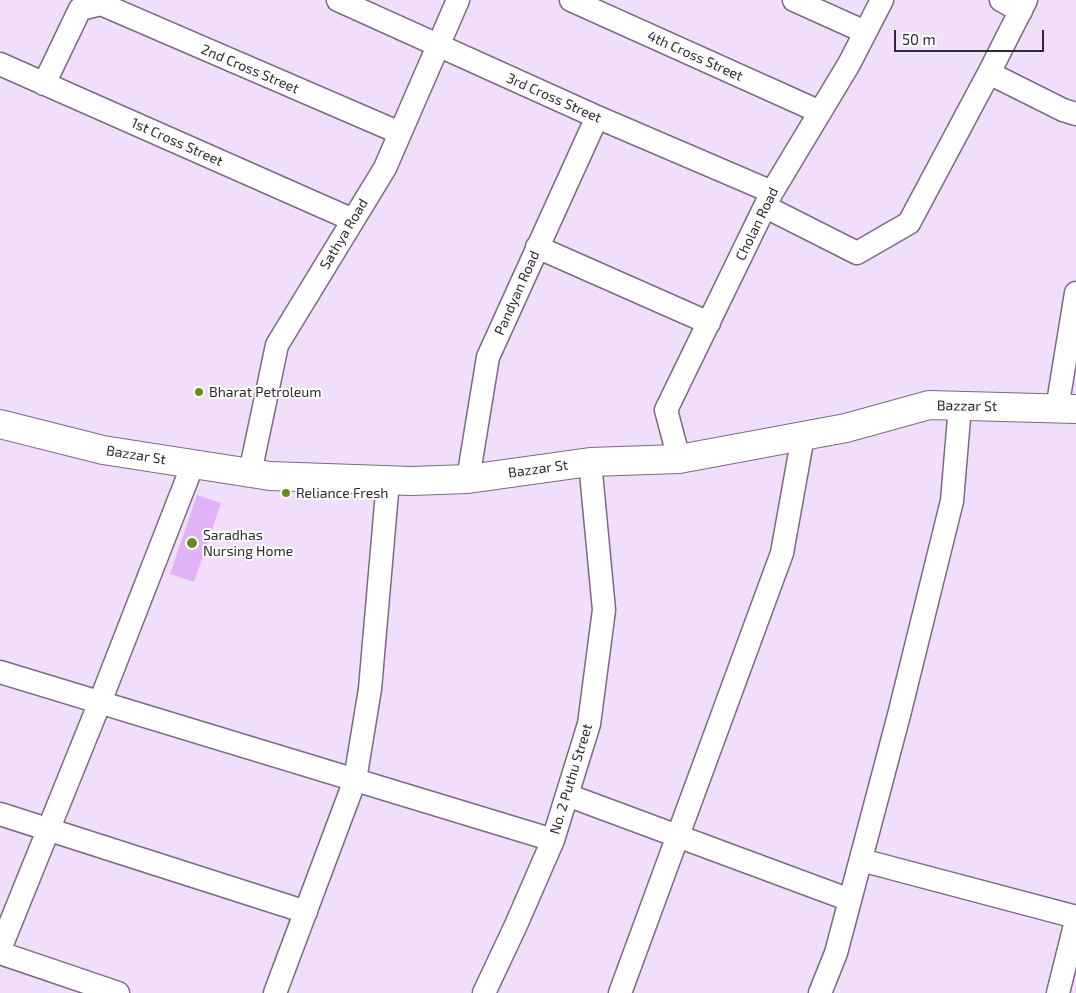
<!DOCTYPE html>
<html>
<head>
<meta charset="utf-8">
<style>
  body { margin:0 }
  #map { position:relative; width:1076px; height:993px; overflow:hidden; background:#f1defa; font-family:"Exo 2",sans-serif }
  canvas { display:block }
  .scale { position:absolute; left:894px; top:30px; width:150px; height:22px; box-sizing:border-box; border:2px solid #2f2832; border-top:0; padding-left:6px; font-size:15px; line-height:18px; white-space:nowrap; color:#2f2832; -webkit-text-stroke:4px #fff; paint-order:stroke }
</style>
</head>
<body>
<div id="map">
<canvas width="1076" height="993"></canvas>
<div class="scale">50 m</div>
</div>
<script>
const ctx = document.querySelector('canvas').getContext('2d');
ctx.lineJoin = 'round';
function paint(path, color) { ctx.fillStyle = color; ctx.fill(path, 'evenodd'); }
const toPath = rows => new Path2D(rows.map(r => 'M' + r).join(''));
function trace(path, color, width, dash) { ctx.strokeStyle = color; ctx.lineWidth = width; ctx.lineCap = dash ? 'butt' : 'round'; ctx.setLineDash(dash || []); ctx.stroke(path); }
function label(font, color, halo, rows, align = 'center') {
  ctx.font = font + ' "Exo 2",sans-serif'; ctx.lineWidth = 4; ctx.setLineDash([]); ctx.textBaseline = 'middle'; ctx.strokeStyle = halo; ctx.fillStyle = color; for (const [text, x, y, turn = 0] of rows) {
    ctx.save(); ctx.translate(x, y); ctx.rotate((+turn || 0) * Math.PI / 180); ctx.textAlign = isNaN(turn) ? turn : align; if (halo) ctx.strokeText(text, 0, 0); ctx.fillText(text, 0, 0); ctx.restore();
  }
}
paint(toPath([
  [197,495,221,503,194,582,170,574]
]), '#e2b2f7');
const street = toPath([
  [338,0,597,117,772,192],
  [571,0,820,112],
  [794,0,865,32],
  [1001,0,1021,11],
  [1026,0,989,73,1063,110,1076,114],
  [101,4,400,133],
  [0,64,353,220],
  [44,84,80,9,101,4,103,0],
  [766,207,857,253,909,223,989,73],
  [537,247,709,323],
  [1057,409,1076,293],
  [679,459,666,410,772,192,849,64,882,0],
  [250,473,277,345,385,168,458,0],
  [468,479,488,357,597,117],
  [0,672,553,840],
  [567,795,850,900],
  [0,814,306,912],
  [861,860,1076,917],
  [0,949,100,702,193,464],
  [0,953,118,993],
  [275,993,355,780,370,689,388,481],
  [484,993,516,925,553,840,589,724,604,610,590,462],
  [620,993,782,553,803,436],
  [820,993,836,953,899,715,952,501,960,406],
  [1058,993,1076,921]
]);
const secondary = toPath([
  [0,424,103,450,270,476,411,481,468,479,590,462,679,459,846,428,929,405,1076,409]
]);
trace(street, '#7b6a82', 25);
trace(secondary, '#7b6a82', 30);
trace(street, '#fff', 22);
trace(secondary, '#fff', 28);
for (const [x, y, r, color] of [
  [199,392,5,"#698e18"],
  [286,493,5,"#698e18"],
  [192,543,6,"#698e18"]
]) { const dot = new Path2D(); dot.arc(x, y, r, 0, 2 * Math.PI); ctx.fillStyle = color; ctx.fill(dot); trace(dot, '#fff', 2); }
label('14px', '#2f2832', '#fff', [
  ["4th Cross Street",695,56,24],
  ["2nd Cross Street",250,69,23],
  ["3rd Cross Street",554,98,24],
  ["1st Cross Street",177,142,24],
  ["Cholan Road",757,224,-64],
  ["Sathya Road",344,234,-59],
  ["Pandyan Road",517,293,-66],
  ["Bazzar St",967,406,1],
  ["Bazzar St",136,455,9],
  ["Bazzar St",538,469,-8],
  ["No. 2 Puthu Street",571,779,-73]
]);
label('14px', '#2f2832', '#fff', [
  ["Bharat Petroleum",209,392],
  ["Reliance Fresh",296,493],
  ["Saradhas",203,535],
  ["Nursing Home",203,551]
], 'left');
</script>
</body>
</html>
